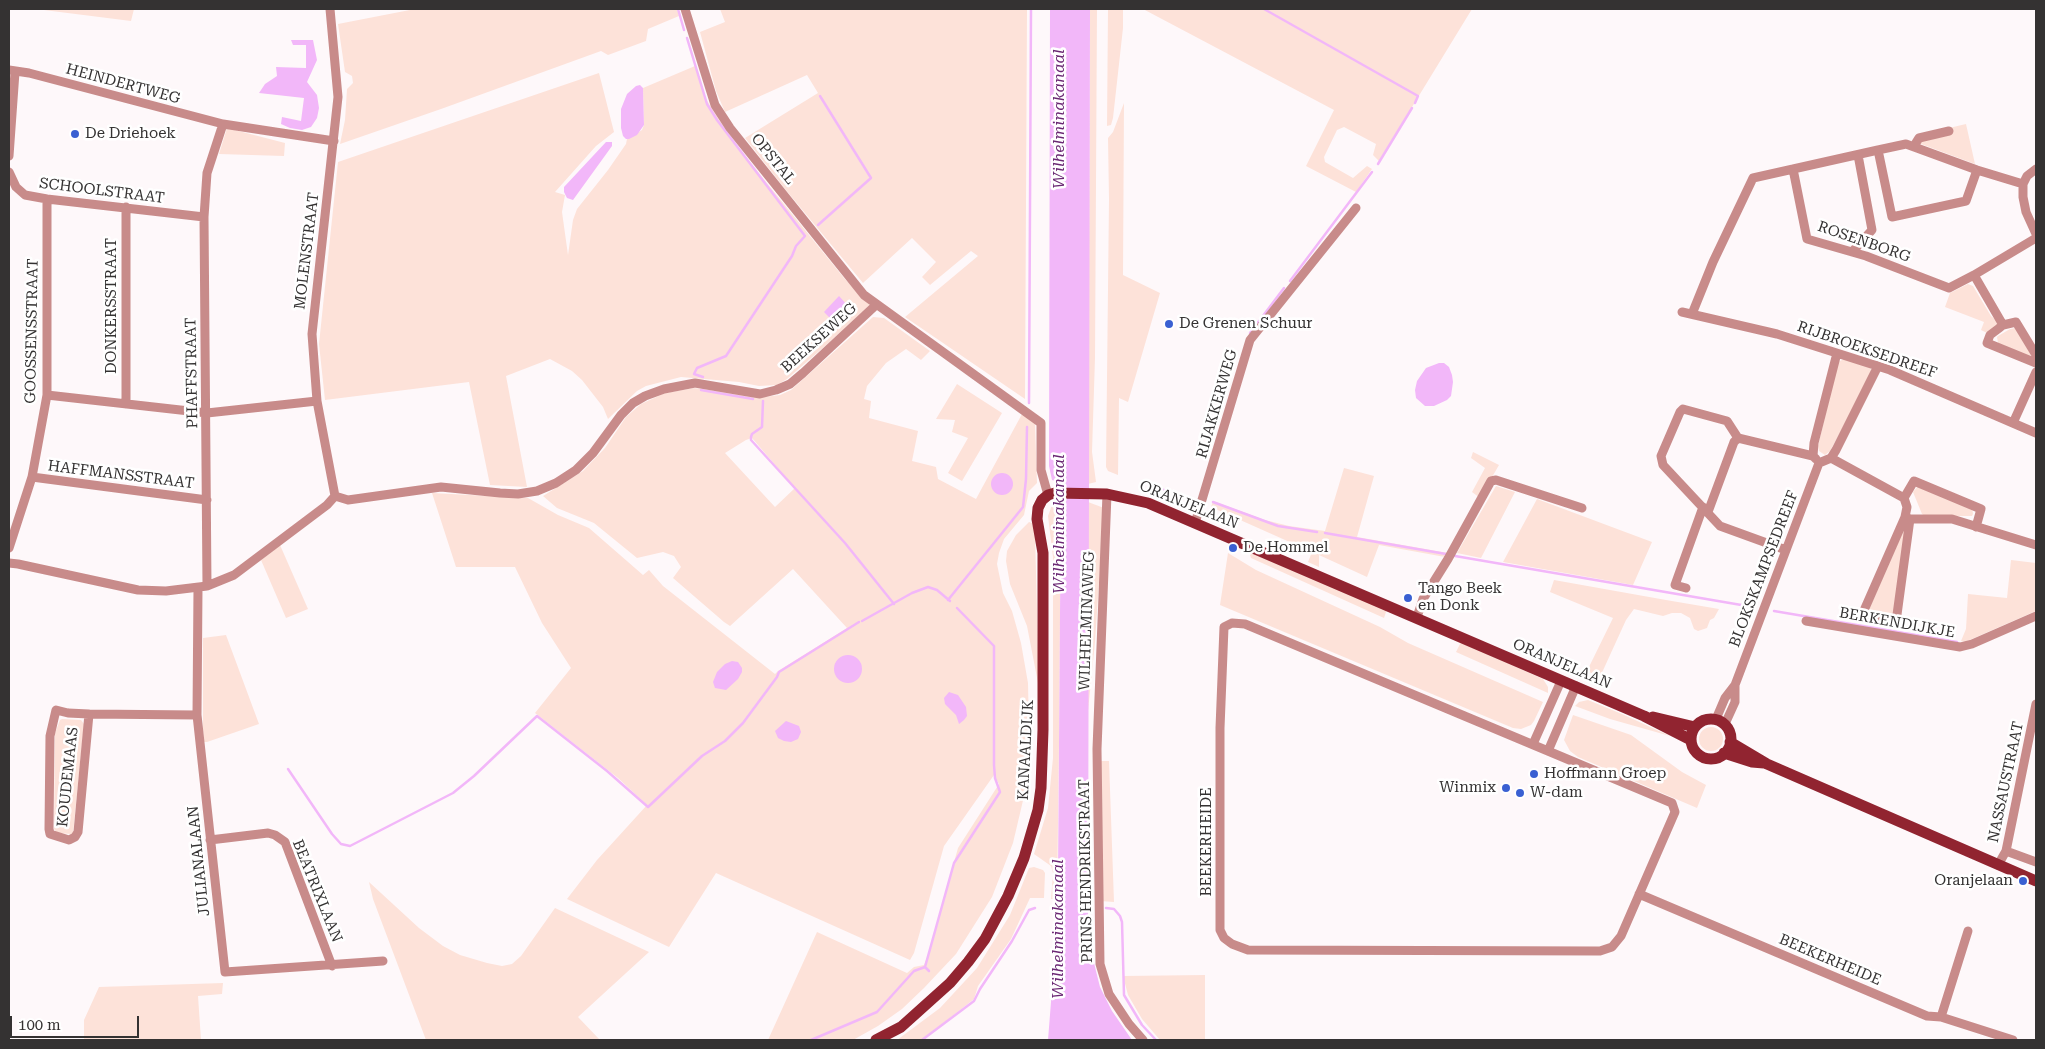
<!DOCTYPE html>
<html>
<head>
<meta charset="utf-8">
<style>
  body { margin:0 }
  #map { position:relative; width:2045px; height:1049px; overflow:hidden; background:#fef8fa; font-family:"Roboto Serif",serif }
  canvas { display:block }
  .frame { position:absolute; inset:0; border:10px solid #343232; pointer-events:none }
  .scale { position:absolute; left:10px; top:1016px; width:129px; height:22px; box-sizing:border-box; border:2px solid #343232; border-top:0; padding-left:6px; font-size:15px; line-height:18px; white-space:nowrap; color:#343232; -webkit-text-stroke:4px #fff; paint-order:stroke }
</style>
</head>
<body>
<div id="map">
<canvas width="2045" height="1049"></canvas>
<div class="frame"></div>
<div class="scale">100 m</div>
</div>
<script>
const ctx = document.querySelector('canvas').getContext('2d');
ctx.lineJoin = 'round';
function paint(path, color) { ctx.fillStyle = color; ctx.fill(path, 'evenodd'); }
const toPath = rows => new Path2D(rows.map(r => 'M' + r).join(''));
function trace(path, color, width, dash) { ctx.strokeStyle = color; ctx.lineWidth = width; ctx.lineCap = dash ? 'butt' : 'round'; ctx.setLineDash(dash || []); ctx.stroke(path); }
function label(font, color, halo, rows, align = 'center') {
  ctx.font = font + ' "Roboto Serif",serif'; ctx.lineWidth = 5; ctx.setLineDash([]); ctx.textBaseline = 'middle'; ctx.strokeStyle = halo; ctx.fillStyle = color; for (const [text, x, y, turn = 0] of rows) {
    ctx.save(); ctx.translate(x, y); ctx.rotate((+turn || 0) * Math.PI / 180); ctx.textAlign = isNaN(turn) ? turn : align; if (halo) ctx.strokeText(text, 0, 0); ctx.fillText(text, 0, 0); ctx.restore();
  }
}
paint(toPath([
  [36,9,134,9,131,21],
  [415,9,677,9,679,16,648,29,646,41,608,55,601,51,441,109,340,144,345,120,347,89,353,83,352,76,345,72,338,24],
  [720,9,1027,9,1025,399,905,317,978,256,971,251,930,285,922,277,936,262,912,238,863,283,785,189,745,138,818,93,807,75,725,112,716,91,700,32,725,22],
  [1090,9,1097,9,1095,358,1092,452,1096,482,1088,484],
  [1108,9,1123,9,1123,28,1113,118,1111,125,1107,126],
  [1143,9,1472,9,1379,161,1373,155,1376,144,1344,127,1337,130,1324,157,1325,162,1353,178,1367,166,1372,169,1356,192,1306,166,1334,110],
  [695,66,706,99,732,140,844,278,870,305,824,347,787,379,777,385,759,386,739,382,681,377,646,386,637,391,608,419,603,407,582,380,572,371,550,359,506,376,527,487,490,485,469,382,325,400,319,344,338,162,599,73,614,132,596,146,555,192,565,195,562,212,568,255,573,220,577,209,608,170,626,144,627,139,642,130,644,125,643,88],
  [1124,103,1123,275,1160,293,1128,402,1119,398,1118,475,1108,471,1106,467,1109,199,1108,138,1113,132],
  [1966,124,1975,164,1921,144,1921,141,1949,128],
  [227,128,285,143,284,156,219,154],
  [1968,284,1973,286,1991,316,1997,321,1997,326,1987,333,1981,330,1984,322,1945,307,1950,293],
  [873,317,884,318,930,351,921,360,906,349,886,363,867,386,864,399,871,401,869,418,918,431,912,461,936,467,938,479,976,499,1022,414,1035,423,1037,483,1029,491,1024,515,1004,539,999,553,997,564,1003,593,1012,611,1021,643,1028,683,1029,731,1025,792,1013,843,992,897,956,954,924,988,902,1009,878,1026,853,1040,768,1040,817,932,907,973,914,967,924,965,929,952,958,848,999,784,994,775,944,846,914,953,910,960,716,873,669,947,567,899,597,860,647,805,618,778,535,713,571,668,542,623,515,567,456,567,432,493,528,498,558,515,589,528,643,575,649,570,663,586,775,674,778,671,847,628,793,569,730,626,724,622,673,578,681,567,674,556,663,552,637,558,594,523,557,508,543,496,583,471,605,448,626,417,641,404,665,393,694,388,764,397,780,395,791,390],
  [752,438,795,488,775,507,725,453,746,440],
  [2015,328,2033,358,1998,343,1997,337,1998,336,2010,329],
  [1844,359,1870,367,1872,373,1830,451,1825,455,1819,451,1818,446,1838,362],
  [957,384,1002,413,962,481,948,473,968,438,952,432,955,420,936,419],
  [1473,452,1499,465,1480,498,1472,492,1485,468,1471,458],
  [1344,468,1374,476,1357,537,1448,553,1445,557,1379,545,1367,577,1319,555,1319,567,1308,562,1312,552,1211,507,1213,501,1265,520,1289,526,1325,531],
  [1496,486,1515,492,1481,558,1457,553],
  [1918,486,1972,508,1973,514,1972,516,1925,516,1922,514,1913,492],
  [1537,499,1652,542,1633,585,1503,562],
  [1061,501,1059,743,1057,899,1051,899,1053,873,1051,866,1034,854,1048,808,1053,758,1053,557,1048,516,1052,505],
  [1088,502,1104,508,1095,642,1088,711],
  [1029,522,1032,523,1035,534,1039,688,1027,626,1010,584,1006,561,1007,551,1016,535],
  [1905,527,1895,618,1867,614],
  [280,545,308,609,286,618,261,560],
  [1228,553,1256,570,1380,627,1408,643,1543,702,1534,721,1531,725,1521,729,1513,728,1220,605],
  [1252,553,1387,609,1384,618,1251,558,1250,555],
  [2011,560,2036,563,2036,611,1965,642,1961,641,1966,629,1968,594,2007,598],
  [1554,580,1666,600,1719,609,1714,618,1710,620,1707,628,1698,631,1694,629,1690,618,1681,613,1672,613,1663,616,1634,609,1626,620,1600,677,1587,671,1613,618,1550,592],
  [226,635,259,724,207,742,204,742,203,729,203,638],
  [1461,642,1543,679,1548,687,1548,693,1456,652],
  [1588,700,1622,714,1670,736,1610,719,1575,706,1579,702],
  [1573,715,1631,735,1682,772,1706,785,1697,808,1578,757,1570,751,1564,740],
  [62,719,81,720,84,724,73,834,71,834,57,833,54,829,55,733,60,720],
  '1699 739a12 12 0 1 1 24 0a12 12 0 1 1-24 0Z',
  [1101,761,1109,761,1114,902,1100,901],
  [1034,867,1043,870,1045,873,1044,898,1030,898,1011,939,978,986,974,999,922,1040,897,1040,940,1008,977,968,1010,915,1029,868],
  [369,882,419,928,443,946,460,955,487,963,502,966,512,964,521,956,555,908,649,952,578,1017,600,1040,426,1040,373,899],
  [1205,975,1205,1040,1160,1040,1142,1019,1128,995,1123,976],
  [223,983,222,994,198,996,201,1040,84,1040,84,1020,99,987]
]), '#fde2d9');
paint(toPath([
  [1050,9,1090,9,1088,939,1100,987,1112,1011,1132,1040,1048,1040,1054,964,1058,873,1061,484,1052,480,1049,466],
  [291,40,313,40,317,60,307,82,317,95,319,108,317,118,311,127,302,130,290,128,281,124,282,117,301,121,304,98,259,93,265,84,277,76,276,67,306,68,306,45,293,45],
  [640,85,643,88,644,125,637,135,629,139,626,139,623,136,621,128,621,109,627,94,636,86],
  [606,142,612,142,612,146,573,200,567,198,564,192,564,187],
  [839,296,848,306,835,323,824,312],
  [1439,363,1444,363,1449,367,1452,375,1453,382,1451,396,1447,400,1434,406,1425,406,1416,398,1415,390,1417,381,1426,368],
  '991 484a11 11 0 1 1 22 0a11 11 0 1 1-22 0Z',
  '834 669a14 14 0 1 1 28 0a14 14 0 1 1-28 0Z',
  [732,661,738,662,742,668,742,672,738,679,726,690,715,688,713,682,717,672,725,664],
  [949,692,958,695,966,707,967,716,964,720,959,724,956,715,945,704,944,698],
  [786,721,799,726,801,732,798,739,791,742,784,741,778,738,775,731]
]), '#f2b7f9');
trace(toPath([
  [678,9,684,30],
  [1264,9,1418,96,1415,103],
  [687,38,707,104,717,120,805,236,796,246,792,256,726,356,697,368,694,374,703,377],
  [1378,164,1412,108],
  [818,225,871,178,820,96],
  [1290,281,1372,172],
  [1250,333,1284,288],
  [701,390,753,399],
  [763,401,762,427,752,434,751,437,751,440,845,543,894,604],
  [1029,403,1031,9],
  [1155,487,1195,501],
  [1213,502,1278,526,1317,532],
  [1325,533,1446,554],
  [1455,556,1753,607],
  [948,600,1023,507,1026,479,1027,427],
  [1774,611,1957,642],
  [862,621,912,593,928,587,937,590,950,601],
  [288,769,332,834,341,844,350,846,453,793,474,776,537,716,607,771,648,807,702,756,725,741,743,723,777,677,779,672,859,622],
  [1106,908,1114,909,1120,916,1122,922,1124,995,1142,1025,1156,1040],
  [925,967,954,863,1000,792,995,778,994,765,994,646,957,608],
  [811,1040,877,1012,914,971,925,967,929,971],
  [922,1040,974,1001,980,989,1012,941,1029,910,1035,908]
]), '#f2b7f9', 2.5);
trace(toPath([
  [330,9,338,97,312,334,317,401,335,496],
  [685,9,715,105,730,128,864,295,1041,423,1041,470,1048,495],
  [9,70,29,73,223,124,334,141],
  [1914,146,1919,138,1949,131],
  [9,156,15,72],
  [1793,169,1807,239,1866,256,1949,288,1974,275],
  [2036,169,2027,176,2023,184,2023,197,2026,212,2036,234],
  [1977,170,1966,201,1892,217,1878,150,1906,144,1977,170,2023,184],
  [9,172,16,187,25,195,47,199,204,217],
  [1852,252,1872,230,1858,155],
  [1682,312,1777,334,1890,370,2036,433],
  [1692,314,1713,262,1753,178,1878,150],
  [2003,325,1974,275,2036,238],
  [2036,355,2016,322,2003,325,1998,329,1990,335,1987,343,2036,363],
  [47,395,207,413,317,401],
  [126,404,126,207],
  [2013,423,2036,372],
  [1831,458,1904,498,1907,507,1905,517,1910,519,1952,519,2036,545],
  [1816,459,1813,456,1814,443,1837,353],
  [32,477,207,500],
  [1107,494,1097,749,1100,964,1109,994,1129,1024,1143,1040],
  [335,496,348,500,441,487,500,493,518,494,537,491,556,483,576,470,593,453,621,415,633,403,645,396,664,389,695,383,760,394,776,390,790,384,803,373,876,305],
  [1904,498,1914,481,1981,509,1976,527],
  [1708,512,1734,442,1738,438],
  [1905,517,1862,615,1896,622,1910,519],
  [1195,523,1250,340,1356,208],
  [9,548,32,477,47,395,47,199],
  [1786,550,1720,526,1663,465,1661,456,1680,412,1683,409,1727,421,1738,438,1813,456],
  [9,563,18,564,138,590,166,591,207,586,234,575,327,505,335,496],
  [207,586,204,217,207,173,223,124],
  [198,588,197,715,225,972,383,961],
  [1686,588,1675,585,1703,507],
  [1417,617,1423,599,1448,559,1491,481,1496,480,1582,508],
  [1806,621,1960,647,1972,644,2036,616],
  [1232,623,1245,624,1672,803,1675,812,1621,936,1612,947,1600,951,1248,950,1232,944,1224,938,1220,930,1220,728,1224,627,1232,623],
  [89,714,68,713,56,710,50,736,49,829,50,834,69,840,75,837,78,832,89,714,197,715],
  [1716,719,1725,698,1735,685,1819,463,1831,458,1836,450,1878,366],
  [1725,724,1735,702,1735,686],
  [1533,744,1561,681],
  [1548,751,1576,686],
  [210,840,268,833,275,835,285,842,332,966],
  [2006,851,2036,862],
  [1998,865,2006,851,2036,704],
  [1639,894,1927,1016,1941,1017,2013,1040],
  [1941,1017,1968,931]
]), '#c88b8a', 9);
trace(toPath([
  [1653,717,1695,727],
  '1691 739a20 20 0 1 1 40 0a20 20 0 1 1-40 0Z',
  [1730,742,1767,764,2036,881],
  [1724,753,1752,762,1764,763],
  [876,1040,901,1027,950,983,968,962,985,939,1008,896,1024,858,1038,810,1041,788,1043,730,1043,553,1037,519,1038,508,1042,500,1048,495,1055,493,1107,494,1148,503,1644,716,1691,740]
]), '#912430', 11);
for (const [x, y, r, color] of [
  [75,134,5,"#3a60d2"],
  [1169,324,5,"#3a60d2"],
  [1233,548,5,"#3a60d2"],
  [1408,598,5,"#3a60d2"],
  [1534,774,5,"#3a60d2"],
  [1506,788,5,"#3a60d2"],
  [1520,793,5,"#3a60d2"],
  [2023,881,5,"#3a60d2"]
]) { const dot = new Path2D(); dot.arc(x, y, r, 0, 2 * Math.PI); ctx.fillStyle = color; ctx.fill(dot); trace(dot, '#fff', 2); }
label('15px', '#343232', '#fff', [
  ["HEINDERTWEG",123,84,15],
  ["OPSTAL",773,159,51],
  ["SCHOOLSTRAAT",102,191,7],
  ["ROSENBORG",1864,242,19],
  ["MOLENSTRAAT",307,251,-83],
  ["DONKERSSTRAAT",112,306,-90],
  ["GOOSSENSSTRAAT",32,331,-89],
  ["BEEKSEWEG",819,338,-42],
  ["RIJBROEKSEDREEF",1867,350,19],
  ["PHAFFSTRAAT",192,373,-91],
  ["RIJAKKERWEG",1217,404,-74],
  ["HAFFMANSSTRAAT",121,475,7],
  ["ORANJELAAN",1189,505,22],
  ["BLOKSKAMPSEDREEF",1764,569,-69],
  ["WILHELMINAWEG",1087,621,-88],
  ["BERKENDIJKJE",1897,623,10],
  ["ORANJELAAN",1562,664,23],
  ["KANAALDIJK",1026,750,-87],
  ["KOUDEMAAS",68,777,-84],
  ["NASSAUSTRAAT",2006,782,-78],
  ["BEEKERHEIDE",1207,842,-90],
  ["JULIANALAAN",199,861,-96],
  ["PRINS HENDRIKSTRAAT",1086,871,-91],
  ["BEATRIXLAAN",317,891,68],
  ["BEEKERHEIDE",1830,960,23]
]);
label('15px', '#343232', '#fff', [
  ["De Driehoek",85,134],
  ["De Grenen Schuur",1179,324],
  ["De Hommel",1243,548],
  ["Tango Beek",1418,589],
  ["en Donk",1418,606],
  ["Hoffmann Groep",1544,774],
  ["Winmix",1496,788,"right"],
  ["W-dam",1530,793],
  ["Oranjelaan",2013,881,"right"]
], 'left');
label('italic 16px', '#6a2773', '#fff', [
  ["Wilhelminakanaal",1059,119,-90],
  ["Wilhelminakanaal",1059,524,-90],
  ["Wilhelminakanaal",1058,929,-90]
]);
</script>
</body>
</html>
